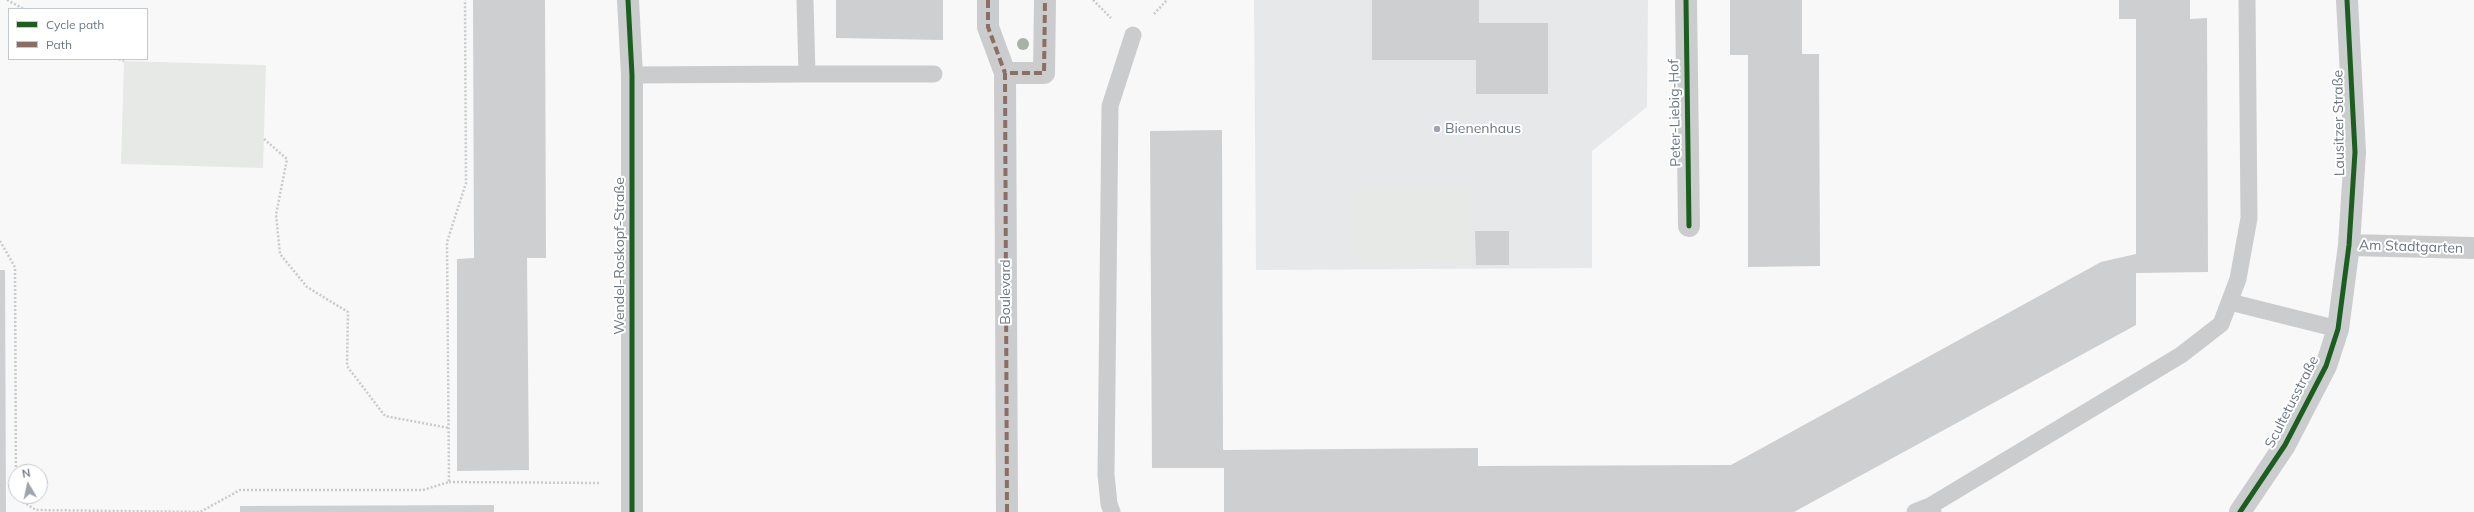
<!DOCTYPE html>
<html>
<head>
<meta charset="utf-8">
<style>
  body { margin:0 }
  #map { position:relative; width:2474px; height:512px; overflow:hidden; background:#f8f8f8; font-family:Mulish,sans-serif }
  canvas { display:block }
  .legend { position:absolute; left:8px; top:8px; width:140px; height:52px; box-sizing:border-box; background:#fff; border:1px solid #c4c9ce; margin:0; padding:5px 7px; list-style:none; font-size:12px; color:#6c7784 }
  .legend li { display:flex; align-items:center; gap:8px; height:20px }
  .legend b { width:20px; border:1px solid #c4c9ce }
  .north { position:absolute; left:8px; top:464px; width:40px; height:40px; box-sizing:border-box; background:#fff; border:1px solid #c4c9ce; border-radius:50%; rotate:351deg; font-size:11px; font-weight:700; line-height:16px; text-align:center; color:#6c7784 }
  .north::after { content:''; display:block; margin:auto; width:14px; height:18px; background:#9da4ad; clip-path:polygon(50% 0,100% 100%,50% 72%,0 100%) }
</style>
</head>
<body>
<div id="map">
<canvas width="2474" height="512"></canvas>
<ul class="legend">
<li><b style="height:5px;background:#1b5e20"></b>Cycle path</li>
<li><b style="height:5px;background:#8d6e63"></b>Path</li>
</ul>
<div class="north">N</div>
</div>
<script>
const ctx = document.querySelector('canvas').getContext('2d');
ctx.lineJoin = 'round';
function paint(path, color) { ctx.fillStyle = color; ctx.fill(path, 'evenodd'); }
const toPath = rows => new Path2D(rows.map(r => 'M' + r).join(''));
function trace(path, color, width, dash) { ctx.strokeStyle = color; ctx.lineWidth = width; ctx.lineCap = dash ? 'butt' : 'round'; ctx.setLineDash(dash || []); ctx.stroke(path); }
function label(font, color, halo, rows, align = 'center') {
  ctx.font = font + ' Mulish,sans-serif'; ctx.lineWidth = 4; ctx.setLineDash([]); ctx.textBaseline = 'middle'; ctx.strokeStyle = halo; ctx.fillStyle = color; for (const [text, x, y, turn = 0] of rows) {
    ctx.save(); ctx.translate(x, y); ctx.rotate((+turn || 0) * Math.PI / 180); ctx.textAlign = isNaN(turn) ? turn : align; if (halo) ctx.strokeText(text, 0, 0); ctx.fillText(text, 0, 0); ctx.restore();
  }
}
paint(toPath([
  [1254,0,1648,0,1647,107,1592,151,1592,268,1256,270]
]), '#e7e8e9');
paint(toPath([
  [124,61,266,65,263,168,121,164],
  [1470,188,1470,261,1354,262,1354,189]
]), '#e6e9e6');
paint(toPath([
  [473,0,545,0,546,258,527,258,529,470,457,471,457,259,474,258],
  [836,0,943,0,943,40,836,38],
  [1372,0,1479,0,1479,23,1548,23,1548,94,1476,94,1476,60,1372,60],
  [1730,0,1802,0,1802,54,1819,54,1820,266,1748,267,1748,55,1730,55],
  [2119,0,2190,0,2190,19,2207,18,2208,272,2136,273,2136,325,1794,512,1224,512,1224,468,1152,468,1150,131,1222,130,1223,450,1478,448,1478,466,1731,465,2101,262,2136,254,2136,19,2119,19],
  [1475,231,1509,231,1509,265,1476,265],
  [0,270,5,270,6,512,0,512],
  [494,505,494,512,240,512,240,506]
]), '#cecfd0');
trace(toPath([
  [7,0,24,9],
  [1093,0,1111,18],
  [1154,14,1167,0],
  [119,59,124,61],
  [264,139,287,159,276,215,280,254,307,287,348,312,347,366,385,416,449,428],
  [0,241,15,267,16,491],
  [449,482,600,483],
  [18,496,20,500,36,510,200,512,240,490,423,490,449,482,447,242,466,183,465,0]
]), '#c9cacb', 2.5, [2, 2]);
trace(toPath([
  [807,74,934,74],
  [632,75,807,74,805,0],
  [2230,302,2338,329],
  [1112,512,1109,504,1106,475,1110,106,1133,35],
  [1915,512,1930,506],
  [1933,512,1930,506,2181,355,2221,324,2238,279,2249,218,2247,0]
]), '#cbccce', 17);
trace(toPath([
  [988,0,988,27,1005,73],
  [1007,512,1005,73,1044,73,1045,0]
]), '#cbccce', 22);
trace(toPath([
  [628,0,632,75,632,512],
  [1686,0,1689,226],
  [2349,245,2474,248],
  [2240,512,2285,445,2326,366,2338,329,2349,245,2355,152,2347,0]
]), '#cbccce', 22);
trace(toPath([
  [988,0,988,27,1005,73],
  [1007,512,1005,73,1044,73,1045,0]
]), '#8d6e63', 4, [8, 4]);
trace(toPath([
  [628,0,632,75,632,512],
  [1686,0,1689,226],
  [2240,512,2285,445,2326,366,2338,329,2349,245,2355,152,2347,0]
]), '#1b5e20', 5);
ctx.fillStyle = '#a8b1a8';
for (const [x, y] of [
  [1023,44]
]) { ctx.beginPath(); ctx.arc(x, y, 6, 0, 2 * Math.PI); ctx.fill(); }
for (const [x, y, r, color] of [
  [1437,129,4,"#9da4ad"]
]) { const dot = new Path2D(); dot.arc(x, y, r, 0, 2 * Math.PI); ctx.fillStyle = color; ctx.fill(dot); trace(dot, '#fff', 1.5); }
label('14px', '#6c7784', '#fff', [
  ["Peter-Liebig-Hof",1675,113,-91],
  ["Lausitzer Straße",2339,123,-91],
  ["Am Stadtgarten",2411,247,2],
  ["Wendel-Roskopf-Straße",620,256,-90],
  ["Boulevard",1006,292,-90],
  ["Scultetusstraße",2292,402,-63]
]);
label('14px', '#6c7784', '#fff', [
  ["Bienenhaus",1445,129]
], 'left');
</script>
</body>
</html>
